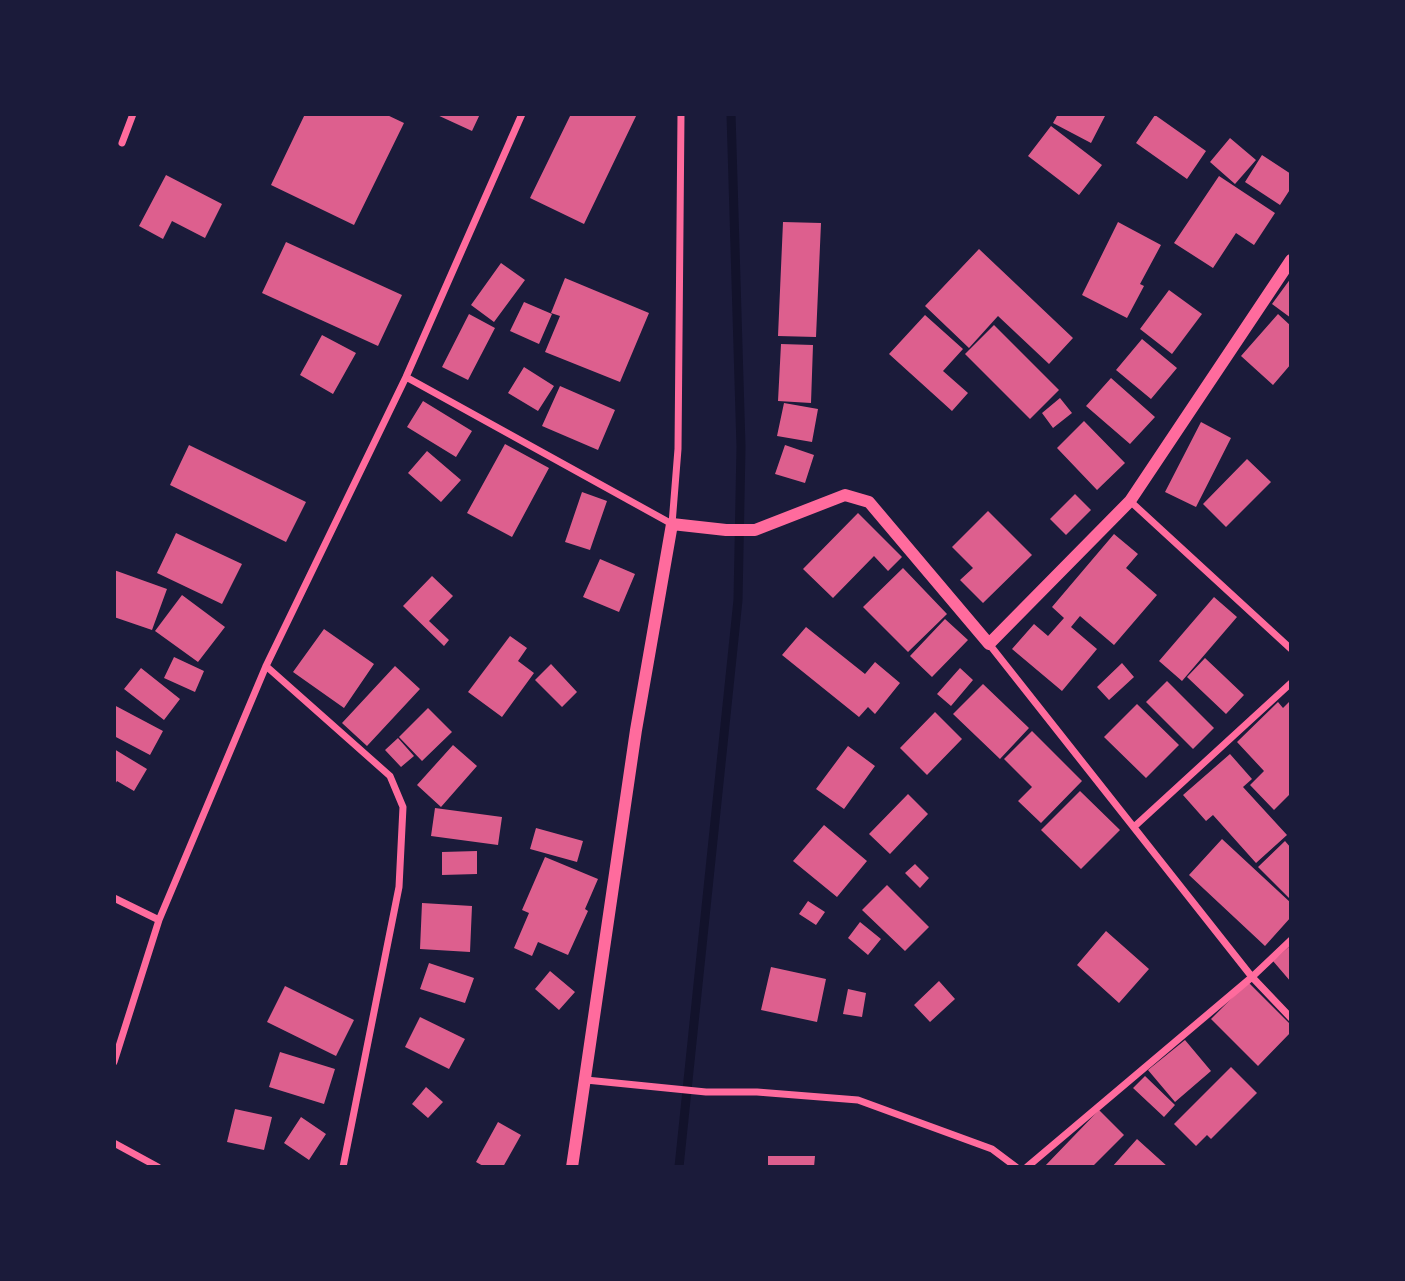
<!DOCTYPE html>
<html>
<head>
<meta charset="utf-8">
<style>
  body { margin:0 }
  #map { position:relative; width:1405px; height:1281px; overflow:hidden; background:#1b1b3a; font-family:"Noto Serif",serif }
  canvas { display:block }
  .frame { position:absolute; inset:0; border:116px solid #1b1b3a; pointer-events:none }
</style>
</head>
<body>
<div id="map">
<canvas width="1405" height="1281"></canvas>
<div class="frame"></div>
</div>
<script>
const ctx = document.querySelector('canvas').getContext('2d');
ctx.lineJoin = 'round';
const toPath = rows => new Path2D(rows.map(r => 'M' + r).join(''));
function trace(path, color, width, dash) { ctx.strokeStyle = color; ctx.lineWidth = width; ctx.lineCap = dash ? 'butt' : 'round'; ctx.setLineDash(dash || []); ctx.stroke(path); }
function paint(path, color) { ctx.fillStyle = color; ctx.fill(path, 'evenodd'); }
trace(toPath([
  [679,1167,738,600,741,447,731,114]
]), '#12122b', 9);
paint(toPath([
  [305,114,385,114,404,123,354,225,271,185],
  [435,114,480,114,472,131],
  [571,114,637,114,584,224,530,198],
  [1058,114,1106,114,1091,143,1053,123],
  [1155,115,1206,151,1187,179,1136,143],
  [1051,126,1102,165,1079,195,1028,156],
  [1230,138,1256,160,1235,184,1210,162],
  [1262,155,1291,174,1291,188,1280,205,1245,182],
  [166,175,222,204,205,238,172,221,163,239,139,226],
  [1219,176,1275,213,1254,245,1236,233,1213,268,1174,243],
  [783,222,821,223,816,337,778,336],
  [1118,222,1161,245,1140,284,1144,286,1127,318,1082,295],
  [286,242,402,295,378,346,262,293],
  [979,249,1073,338,1049,364,998,316,969,348,925,306],
  [501,263,525,280,494,322,471,305],
  [565,278,649,313,620,382,545,352,560,316,551,313],
  [1291,278,1291,318,1272,304],
  [1169,290,1202,314,1172,354,1140,329],
  [524,302,552,314,539,344,510,331],
  [469,314,495,328,468,380,442,367],
  [1278,314,1291,326,1291,364,1273,385,1241,356],
  [925,315,963,349,943,371,968,393,952,411,889,354],
  [994,325,1059,390,1030,419,965,354],
  [322,335,356,353,333,394,300,375],
  [1142,339,1177,368,1151,399,1116,370],
  [781,344,813,345,811,403,778,401],
  [524,367,554,386,538,411,508,393],
  [1111,378,1155,417,1130,444,1086,406],
  [560,386,615,410,598,450,542,426],
  [1060,398,1072,413,1053,428,1042,413],
  [423,401,472,431,456,457,407,427],
  [784,403,818,409,812,442,777,436],
  [1084,421,1125,463,1097,490,1057,448],
  [1201,422,1231,438,1196,507,1165,492],
  [505,444,549,468,512,537,467,513],
  [189,445,306,502,286,542,170,485],
  [785,445,814,455,805,483,775,474],
  [427,451,461,480,441,502,408,473],
  [1247,459,1271,482,1226,527,1203,504],
  [582,492,607,501,590,550,565,542],
  [1075,494,1091,510,1066,535,1050,519],
  [988,511,1032,555,983,603,960,580,973,568,952,547],
  [858,513,902,557,888,571,874,556,833,598,803,569],
  [176,533,242,564,222,604,157,573],
  [1114,534,1138,554,1126,568,1157,595,1114,645,1080,616,1071,627,1097,649,1062,691,1012,649,1034,624,1048,636,1064,618,1052,607],
  [600,559,635,574,619,612,583,597],
  [903,568,947,614,908,652,863,607],
  [114,570,167,589,152,630,114,617],
  [432,576,453,596,429,621,449,640,444,646,403,606],
  [182,595,225,627,198,662,155,631],
  [1214,597,1237,617,1182,681,1159,661],
  [945,619,968,640,932,677,910,656],
  [806,627,865,674,875,662,900,683,875,714,868,707,859,717,782,655],
  [324,629,374,664,344,708,293,672],
  [510,636,527,648,518,661,534,673,502,717,468,692],
  [174,657,204,671,195,692,164,678],
  [1205,658,1244,695,1226,714,1187,677],
  [1122,663,1134,677,1109,700,1097,687],
  [551,664,577,692,562,707,535,680],
  [395,666,420,689,367,746,342,723],
  [141,668,180,699,164,720,124,689],
  [960,668,973,680,951,706,937,694],
  [1167,681,1214,728,1193,749,1146,702],
  [983,684,1029,728,1000,759,953,714],
  [1291,700,1291,793,1274,810,1250,785,1264,771,1237,742,1278,702,1283,708],
  [1137,704,1179,745,1146,778,1104,737],
  [114,705,163,731,150,755,114,736],
  [428,708,452,732,422,761,399,737],
  [935,712,962,739,927,775,900,748],
  [1032,731,1082,781,1041,823,1018,801,1032,787,1004,759],
  [398,738,414,756,401,767,385,750],
  [453,745,477,766,441,807,417,785],
  [848,746,875,766,844,809,816,789],
  [114,749,147,769,134,791,117,781,114,786],
  [1230,754,1252,779,1243,787,1287,835,1256,863,1213,815,1206,821,1183,795],
  [1080,791,1120,830,1081,869,1041,830],
  [908,794,928,814,890,854,869,834],
  [435,808,502,817,498,845,431,836],
  [824,825,867,861,837,897,793,861],
  [536,828,583,841,577,862,530,849],
  [1222,839,1291,903,1291,917,1265,946,1189,875],
  [1285,841,1291,848,1291,900,1258,867],
  [477,851,477,874,442,875,442,852],
  [545,857,598,879,585,909,588,911,568,955,538,942,532,956,514,948,529,913,522,910],
  [915,864,929,878,920,888,905,873],
  [887,885,929,927,905,951,862,910],
  [808,901,825,912,816,925,799,914],
  [422,903,472,906,470,952,420,949],
  [860,922,881,939,868,955,848,938],
  [1106,931,1149,969,1119,1003,1077,965],
  [1291,945,1291,982,1273,961],
  [429,963,474,978,465,1003,420,989],
  [771,967,826,979,817,1022,761,1010],
  [550,971,575,992,559,1010,535,989],
  [939,981,955,999,930,1022,914,1005],
  [1248,982,1291,1025,1291,1032,1258,1066,1211,1019],
  [285,986,354,1020,336,1056,267,1022],
  [848,989,866,993,862,1017,843,1014],
  [420,1017,465,1039,449,1069,405,1047],
  [1185,1040,1211,1071,1175,1102,1148,1070],
  [280,1052,335,1069,324,1104,269,1087],
  [1231,1067,1257,1093,1211,1139,1207,1135,1196,1146,1174,1124],
  [1145,1076,1175,1105,1164,1117,1133,1088],
  [426,1087,443,1102,428,1118,412,1104],
  [235,1109,272,1117,264,1150,227,1142],
  [1099,1110,1124,1135,1092,1167,1044,1167],
  [301,1117,326,1134,309,1160,284,1143],
  [498,1122,521,1135,503,1167,485,1167,476,1162],
  [1137,1139,1168,1167,1112,1167],
  [768,1156,815,1156,814,1167,768,1167]
]), '#dd5f8e');
trace(toPath([
  [122,143,133,114],
  [406,377,672,524,678,449,681,114],
  [1130,501,1291,649],
  [989,644,1252,977,1291,1018],
  [266,666,390,776,403,807,399,887,343,1167],
  [1135,826,1291,683],
  [114,898,159,920],
  [114,1062,159,920,266,666,406,377,522,114],
  [586,1080,706,1092,757,1092,858,1100,992,1149,1016,1167],
  [114,1143,158,1167],
  [1027,1167,1252,977,1291,940]
]), '#ff6b9d', 7);
trace(toPath([
  [572,1167,636,730,672,524,726,530,755,530,845,495,869,502,989,644,1130,501,1291,260]
]), '#ff6b9d', 12);
</script>
</body>
</html>
